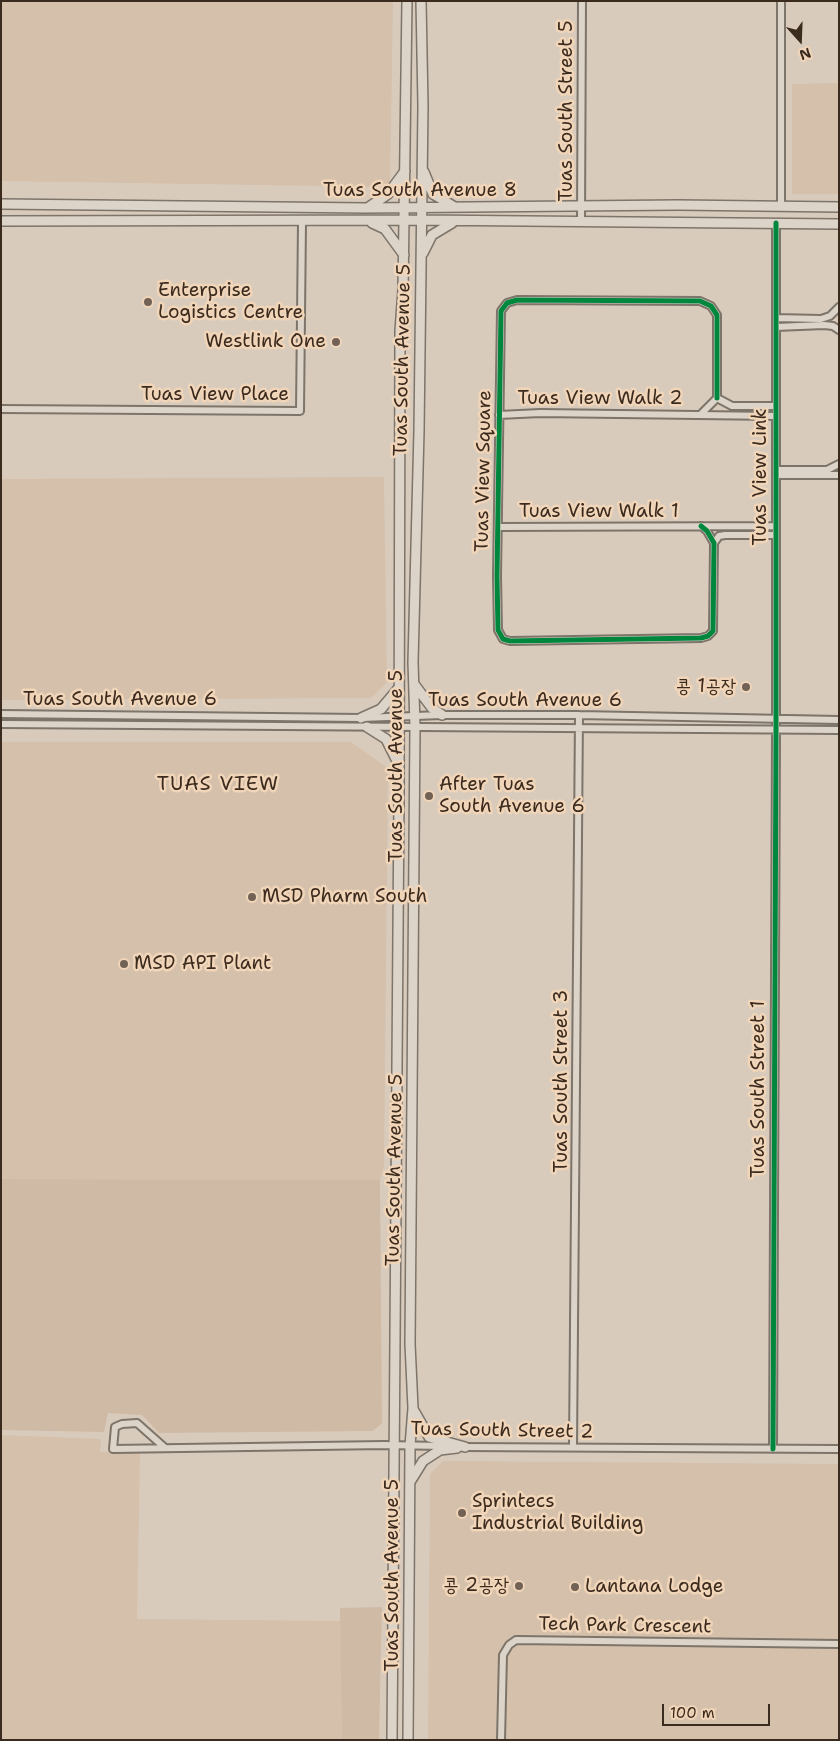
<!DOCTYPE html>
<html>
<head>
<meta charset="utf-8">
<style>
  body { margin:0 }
  #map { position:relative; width:840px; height:1741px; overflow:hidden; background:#d9cbbc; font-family:"Shantell Sans",sans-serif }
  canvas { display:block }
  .frame { position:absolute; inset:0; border:2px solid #3b2a1e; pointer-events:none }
  .north { position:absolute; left:775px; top:15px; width:50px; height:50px; -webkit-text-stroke:4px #f1d5b8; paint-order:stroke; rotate:160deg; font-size:14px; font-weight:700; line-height:20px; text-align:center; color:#3b2a1e }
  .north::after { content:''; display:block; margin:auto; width:18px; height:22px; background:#3b2a1e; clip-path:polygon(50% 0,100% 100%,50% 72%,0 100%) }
  .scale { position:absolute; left:662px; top:1704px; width:108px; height:22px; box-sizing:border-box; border:2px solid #3b2a1e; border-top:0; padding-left:6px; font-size:15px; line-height:18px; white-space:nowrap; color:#3b2a1e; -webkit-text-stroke:4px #f1d5b8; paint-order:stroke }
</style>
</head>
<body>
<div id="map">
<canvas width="840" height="1741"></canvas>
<div class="frame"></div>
<div class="north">N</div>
<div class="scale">100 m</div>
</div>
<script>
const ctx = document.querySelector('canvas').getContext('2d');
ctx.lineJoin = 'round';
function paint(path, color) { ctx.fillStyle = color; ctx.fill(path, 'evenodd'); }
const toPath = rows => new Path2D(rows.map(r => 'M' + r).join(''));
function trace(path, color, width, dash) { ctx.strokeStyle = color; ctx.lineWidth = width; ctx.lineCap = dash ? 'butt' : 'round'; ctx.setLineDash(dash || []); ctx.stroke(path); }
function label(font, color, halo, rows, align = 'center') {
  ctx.font = font + ' "Shantell Sans","Poor Story",sans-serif'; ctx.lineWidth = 5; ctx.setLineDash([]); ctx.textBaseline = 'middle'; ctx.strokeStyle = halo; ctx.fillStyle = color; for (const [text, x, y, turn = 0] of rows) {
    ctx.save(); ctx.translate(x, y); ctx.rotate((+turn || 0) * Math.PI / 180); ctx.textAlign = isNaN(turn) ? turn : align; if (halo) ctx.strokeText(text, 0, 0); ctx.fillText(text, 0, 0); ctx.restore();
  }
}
paint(toPath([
  [1,1,393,1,390,187,1,181],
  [839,83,839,194,792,194,792,84],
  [384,477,387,682,371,698,1,700,1,479],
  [1,742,351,742,388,768,384,1166,380,1180,1,1179],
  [1,1435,101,1439,100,1452,140,1453,137,1619,341,1621,342,1740,1,1740],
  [443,1461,839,1464,839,1740,428,1740,430,1474]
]), '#d4c0ab');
paint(toPath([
  [1,1179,380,1180,382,1423,373,1431,159,1433,142,1415,108,1413,104,1432,1,1430],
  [382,1607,379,1740,342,1740,340,1608]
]), '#cfbaa6');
const street = toPath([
  [781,1,781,206],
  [581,222,582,1],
  [776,318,821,319,830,316,839,307],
  [776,327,824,325,833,326,839,330],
  [717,398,732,406,776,406],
  [1,409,300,411,302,222],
  [499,415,540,413,776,416],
  [700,415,717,398],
  [776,470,827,470,839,464],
  [776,475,839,475],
  [701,526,707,531,714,543,713,631,708,636,701,638,510,641,503,639,498,630,497,576,501,311,507,303,517,300,700,301,711,306,717,315,717,398],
  [498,527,776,526],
  [714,543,719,536,725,535,776,535],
  [1,714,361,718,442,715,579,715,839,720],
  [1,724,839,730],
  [164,1447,137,1423,122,1424,115,1427,113,1449,384,1445,444,1446],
  [462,1447,839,1449],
  [573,1447,579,715],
  [773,1449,776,735,776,223],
  [501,1740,503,1655,509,1645,516,1640,839,1644]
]);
const secondary = toPath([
  [424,172,433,194,453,206],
  [1,204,366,208,678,205,839,207],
  [369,207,388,194,405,171],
  [1,221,421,220,839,224],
  [372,223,385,229,404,255],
  [423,253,432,235,452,223],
  [414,684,432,708,442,715],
  [361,718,381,709,398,689],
  [367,727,386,739,398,763],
  [413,1409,429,1437,465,1447],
  [410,1482,423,1461,440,1450,457,1448],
  [392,1740,399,797,400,331,403,290,407,1],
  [408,1740,410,1446,413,1408,410,1344,415,726,413,662,419,431,423,106,421,1]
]);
trace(street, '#7d746a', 10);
trace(secondary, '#7d746a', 12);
trace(street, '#ddd4c9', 6);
trace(secondary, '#ddd4c9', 9);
trace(toPath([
  [701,526,707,531,714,543,713,631,708,636,701,638,510,641,503,639,498,630,497,576,501,311,507,303,517,300,700,301,711,306,717,315,717,398],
  [773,1449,776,735,776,223]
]), '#00873e', 5);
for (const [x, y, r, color] of [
  [148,302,5,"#726255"],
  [336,342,5,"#726255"],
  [746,687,5,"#726255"],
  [429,796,5,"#726255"],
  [252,897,5,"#726255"],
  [124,964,5,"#726255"],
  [462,1513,5,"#726255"],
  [519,1586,5,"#726255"],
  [575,1587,5,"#726255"]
]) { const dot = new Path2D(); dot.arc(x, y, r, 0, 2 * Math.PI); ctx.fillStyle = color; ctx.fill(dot); trace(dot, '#f1d5b8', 2); }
label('19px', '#3b2a1e', '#f1d5b8', [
  ["Tuas South Street 5",567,111,-90],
  ["Tuas South Avenue 8",420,191],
  ["Tuas South Avenue 5",403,360,-89],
  ["Tuas View Place",215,395],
  ["Tuas View Walk 2",600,399],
  ["Tuas View Square",484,471,-89],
  ["Tuas View Link",761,477,-90],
  ["Tuas View Walk 1",599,512],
  ["Tuas South Avenue 6",120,700],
  ["Tuas South Avenue 6",525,701],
  ["Tuas South Avenue 5",397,766,-90],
  ["Tuas South Street 3",562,1081,-90],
  ["Tuas South Street 1",759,1089,-90],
  ["Tuas South Avenue 5",395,1170,-89],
  ["Tuas South Street 2",502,1431,1],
  ["Tuas South Avenue 5",393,1575,-90],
  ["Tech Park Crescent",625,1626,1]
]);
label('19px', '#3b2a1e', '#f1d5b8', [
  ["Enterprise",158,291],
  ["Logistics Centre",158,313],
  ["Westlink One",326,342,"right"],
  ["콩 1공장",736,687,"right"],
  ["After Tuas",439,785],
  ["South Avenue 6",439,807],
  ["MSD Pharm South",262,897],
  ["MSD API Plant",134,964],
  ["Sprintecs",472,1502],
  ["Industrial Building",472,1524],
  ["콩 2공장",509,1586,"right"],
  ["Lantana Lodge",585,1587]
], 'left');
ctx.letterSpacing = '1px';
label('20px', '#3b2a1e', '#f1d5b8', [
  ["TUAS VIEW",218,785]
]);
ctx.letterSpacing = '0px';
</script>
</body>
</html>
